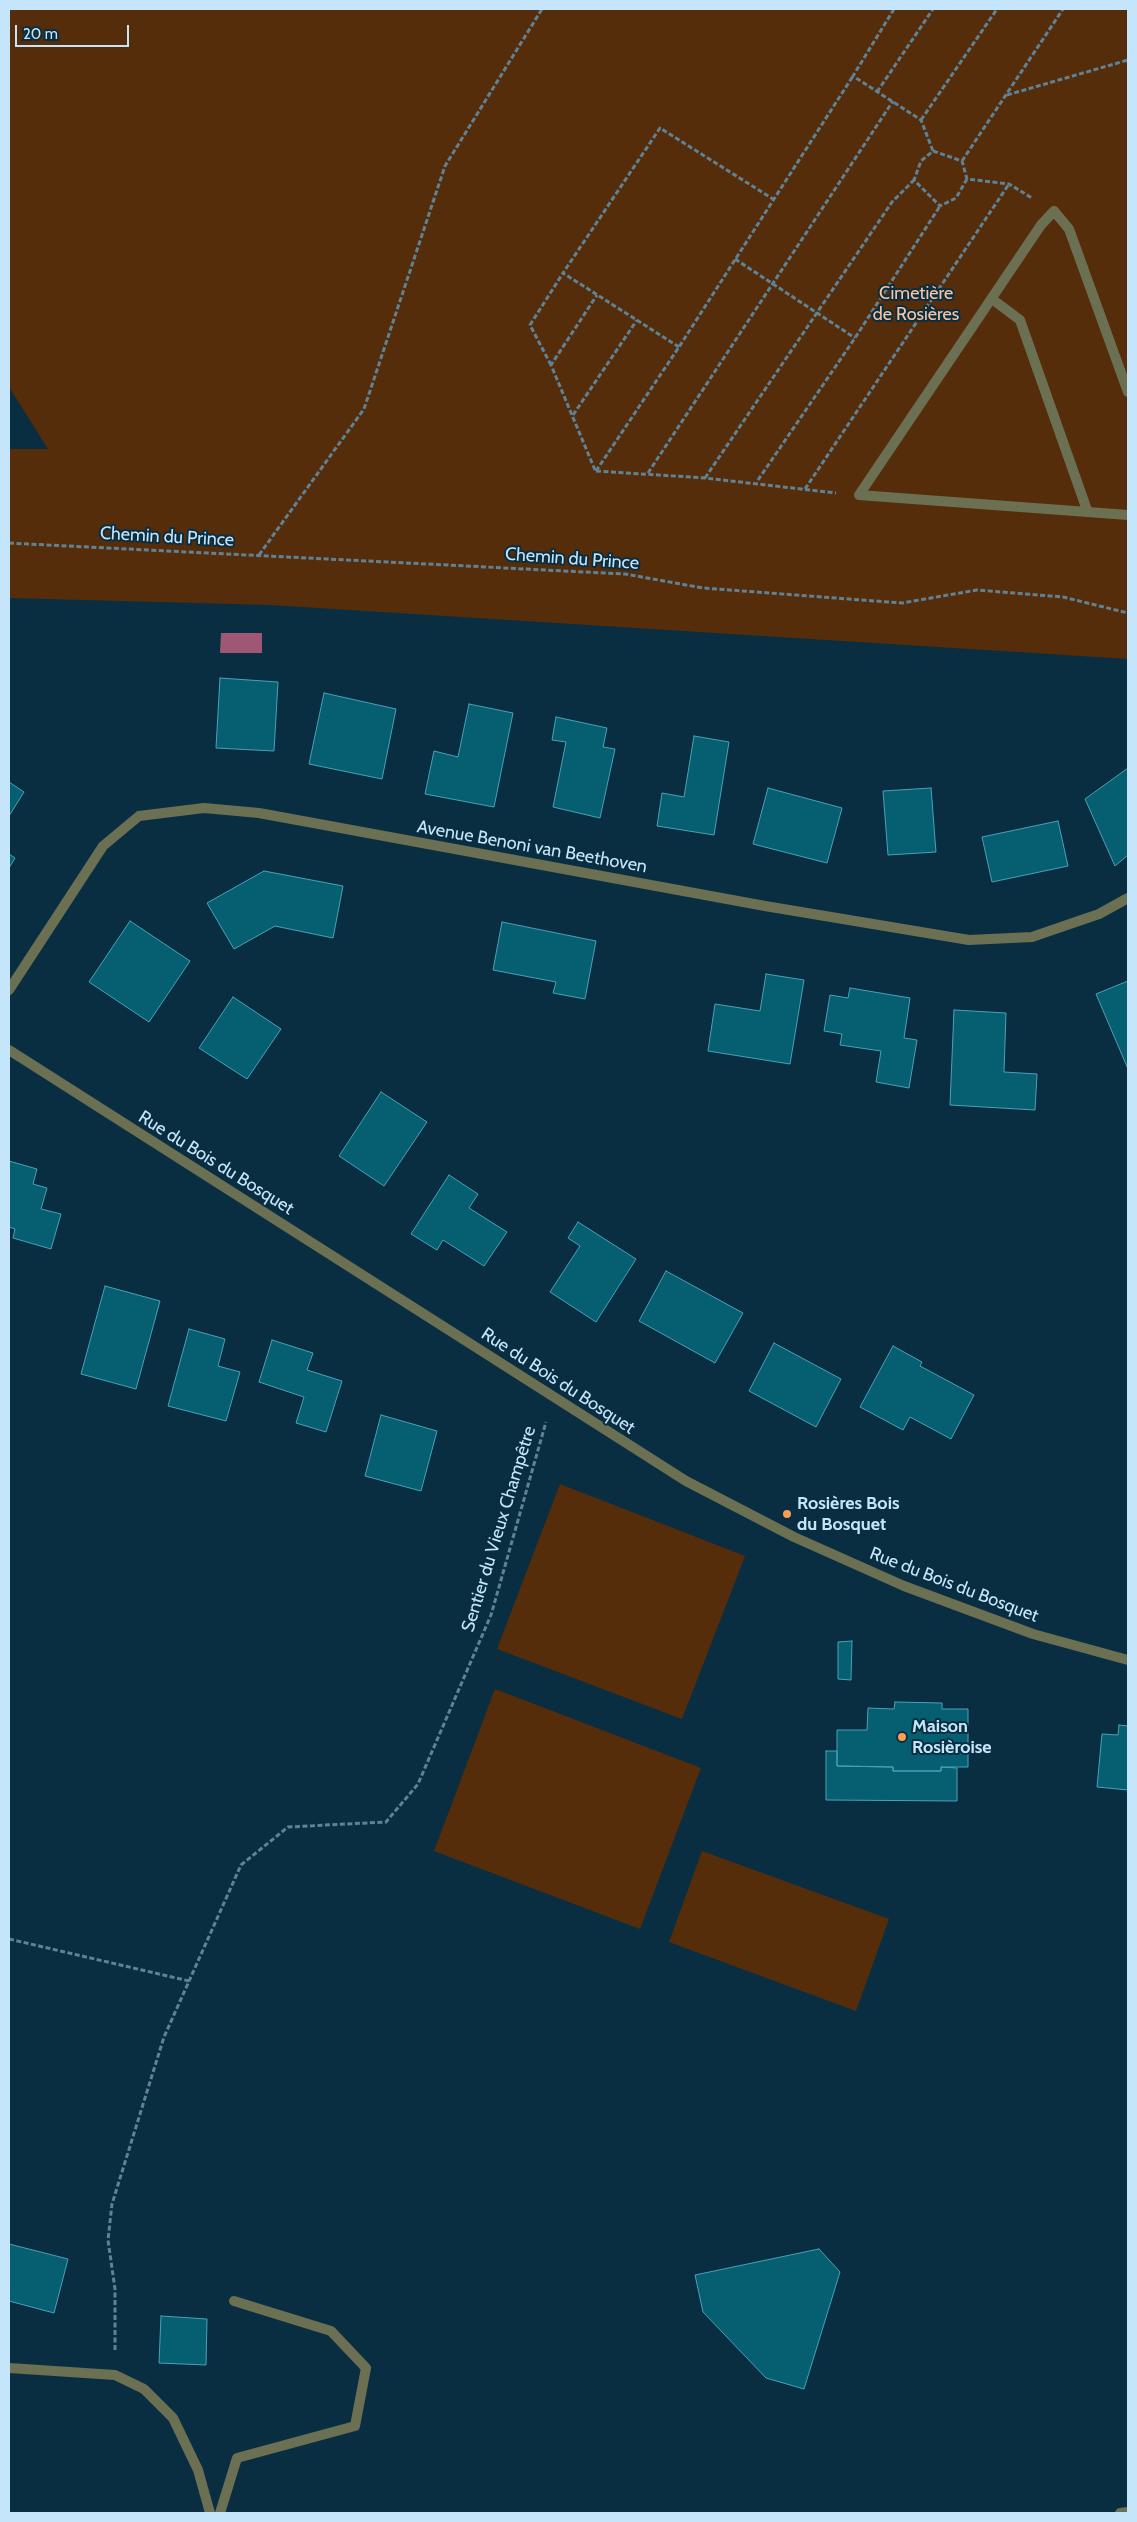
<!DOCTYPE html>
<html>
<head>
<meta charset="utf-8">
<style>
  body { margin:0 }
  #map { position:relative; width:1137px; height:2522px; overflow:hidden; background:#0a2e41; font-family:Cabin,sans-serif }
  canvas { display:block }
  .frame { position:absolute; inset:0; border:10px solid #c5e5fa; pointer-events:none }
  .scale { position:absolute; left:15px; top:25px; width:114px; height:22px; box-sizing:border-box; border:2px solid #c5e5fa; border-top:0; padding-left:6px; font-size:15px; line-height:18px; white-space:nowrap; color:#c5e5fa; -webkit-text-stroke:4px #0a2e41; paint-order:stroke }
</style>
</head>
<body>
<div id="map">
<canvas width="1137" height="2522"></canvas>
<div class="frame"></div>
<div class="scale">20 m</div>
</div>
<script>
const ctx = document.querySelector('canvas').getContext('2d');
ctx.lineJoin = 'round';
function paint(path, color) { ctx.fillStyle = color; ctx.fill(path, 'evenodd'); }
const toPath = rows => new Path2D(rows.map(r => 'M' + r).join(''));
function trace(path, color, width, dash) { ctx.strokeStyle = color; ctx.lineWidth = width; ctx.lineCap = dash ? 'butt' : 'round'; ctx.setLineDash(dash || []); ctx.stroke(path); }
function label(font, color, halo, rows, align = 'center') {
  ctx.font = font + ' Cabin,sans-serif'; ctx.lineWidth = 4; ctx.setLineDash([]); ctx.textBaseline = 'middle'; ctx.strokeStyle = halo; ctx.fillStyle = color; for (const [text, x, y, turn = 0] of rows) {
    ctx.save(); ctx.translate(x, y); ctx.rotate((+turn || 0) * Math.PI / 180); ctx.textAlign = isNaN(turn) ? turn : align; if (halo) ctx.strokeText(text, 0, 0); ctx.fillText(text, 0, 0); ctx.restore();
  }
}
paint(toPath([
  [9,9,1128,9,1128,659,271,605,9,598,9,449,48,449,9,387],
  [560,1484,745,1556,682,1719,497,1649],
  [495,1689,701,1768,640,1929,434,1851],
  [702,1851,889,1919,856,2011,669,1942]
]), '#552d0a');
paint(toPath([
  [221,633,262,633,262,653,220,653]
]), '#9e5874');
const building = toPath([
  [220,678,278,682,274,751,216,748,220,678],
  [324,693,396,709,382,779,309,764,324,693],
  [469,704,513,713,494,807,425,794,434,751,458,757,469,704],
  [556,717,607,728,603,747,615,749,600,818,553,807,566,742,552,740,556,717],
  [694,736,729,742,714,835,657,826,662,793,684,797,694,736],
  [1128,768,1128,855,1115,866,1085,799,1128,768],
  [9,782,24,792,9,816,9,782],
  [768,788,842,808,827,863,753,844,768,788],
  [931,788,936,852,888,855,883,791,931,788],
  [1058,821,1068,866,992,882,982,837,1058,821],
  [9,854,15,858,9,868,9,854],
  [264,871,343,886,333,938,275,926,234,949,207,903,264,871],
  [130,921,190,961,149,1022,89,982,130,921],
  [502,922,596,941,585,999,553,993,556,982,493,970,502,922],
  [766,974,804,980,790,1064,708,1051,715,1004,760,1011,766,974],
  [1128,981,1128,1069,1096,994,1128,981],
  [850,988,910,998,904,1038,917,1040,909,1088,876,1082,881,1051,840,1045,842,1034,824,1031,830,995,848,998,850,988],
  [233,997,281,1029,247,1079,199,1048,233,997],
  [954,1010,1006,1013,1004,1072,1037,1074,1035,1110,950,1105,954,1010],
  [381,1092,427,1122,384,1186,339,1156,381,1092],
  [9,1161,37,1169,33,1184,47,1188,41,1209,61,1214,51,1249,13,1238,15,1229,9,1227,9,1161],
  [449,1175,478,1194,469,1208,507,1232,484,1266,443,1240,437,1250,411,1234,449,1175],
  [578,1222,636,1259,596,1322,550,1292,580,1246,568,1238,578,1222],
  [666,1271,743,1313,715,1363,639,1321,666,1271],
  [105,1286,160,1301,136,1389,81,1374,105,1286],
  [189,1329,225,1339,218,1366,240,1372,226,1421,168,1406,189,1329],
  [272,1340,313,1353,307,1370,342,1381,326,1432,296,1423,304,1397,259,1382,272,1340],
  [774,1343,841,1379,816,1427,749,1391,774,1343],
  [893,1346,922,1362,920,1366,974,1395,951,1439,910,1417,903,1430,860,1407,893,1346],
  [381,1415,437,1431,421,1491,365,1476,381,1415],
  [852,1641,851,1680,838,1679,838,1642,852,1641],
  [895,1702,942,1703,942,1709,968,1709,968,1767,941,1767,941,1771,893,1771,893,1767,837,1766,837,1730,867,1730,868,1708,894,1709,895,1702],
  [1119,1725,1128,1726,1128,1790,1097,1787,1102,1734,1118,1735,1119,1725],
  [826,1751,837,1751,837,1766,893,1767,893,1771,941,1771,941,1767,957,1768,957,1801,826,1800,826,1751],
  [9,2244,68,2259,54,2313,9,2301,9,2244],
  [819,2249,840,2272,804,2389,766,2378,703,2312,695,2275,819,2249],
  [161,2316,207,2319,206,2365,159,2363,161,2316]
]);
paint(building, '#055f71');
trace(building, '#4ba1b6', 1);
trace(toPath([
  [894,9,853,76,921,120,933,151],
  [877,92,933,9],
  [1007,95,1128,60],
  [921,120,997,9],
  [962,161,1063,9],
  [967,179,956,198,940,206,914,180,921,161,933,151,962,161,967,179,1009,184,1032,198],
  [735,259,855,338],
  [679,347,563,273,660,128,773,199],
  [551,365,530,325,563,273],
  [573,415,637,320],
  [595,470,551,365,597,295],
  [596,471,679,347,853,76],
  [596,471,705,478,836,493],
  [648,473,893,101],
  [705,478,892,202,914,180],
  [758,480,855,338,940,206],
  [805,489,1009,184],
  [9,543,625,574,703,588,902,603,977,590,1063,597,1128,613],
  [259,555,364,409,445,166,542,9],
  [9,1939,189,1981],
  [115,2350,115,2289,108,2240,112,2204,164,2037,241,1865,288,1827,386,1822,418,1784,491,1615,546,1422]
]), '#5f8295', 3, [5, 2.5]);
trace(toPath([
  [992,299,1020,320,1087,510],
  [1128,392,1069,229,1054,211,1041,225,859,495,1128,515],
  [220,2513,237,2458,355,2426,366,2368,331,2331,234,2301]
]), '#6b7053', 10);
trace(toPath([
  [9,990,103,846,139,816,204,808,259,813,765,906,969,940,1032,937,1099,914,1128,898],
  [9,1050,686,1481,794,1537,904,1586,1033,1634,1128,1660],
  [9,2368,115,2375,144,2389,173,2418,198,2470,210,2513]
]), '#6b7053', 10);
trace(toPath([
  [1120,2513,1128,2512]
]), '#6b7053', 10);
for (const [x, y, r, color] of [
  [787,1514,5,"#fc9d54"],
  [902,1737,5,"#fc9d54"]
]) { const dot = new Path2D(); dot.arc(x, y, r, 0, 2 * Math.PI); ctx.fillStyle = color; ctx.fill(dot); trace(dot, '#0a2e41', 2); }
label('18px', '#f9c5a1', '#0a2e41', [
  ["Cimetière",916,294],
  ["de Rosières",916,315]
]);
label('18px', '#c5e5fa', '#0a2e41', [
  ["Chemin du Prince",167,537,3],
  ["Chemin du Prince",572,559,4],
  ["Avenue Benoni van Beethoven",532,847,10],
  ["Rue du Bois du Bosquet",216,1163,32],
  ["Rue du Bois du Bosquet",558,1381,33],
  ["Sentier du Vieux Champêtre",499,1529,-73],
  ["Rue du Bois du Bosquet",954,1585,21]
]);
label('bold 18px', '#c5e5fa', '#0a2e41', [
  ["Rosières Bois",797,1504],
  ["du Bosquet",797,1525],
  ["Maison",912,1727],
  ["Rosièroise",912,1748]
], 'left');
</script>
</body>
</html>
